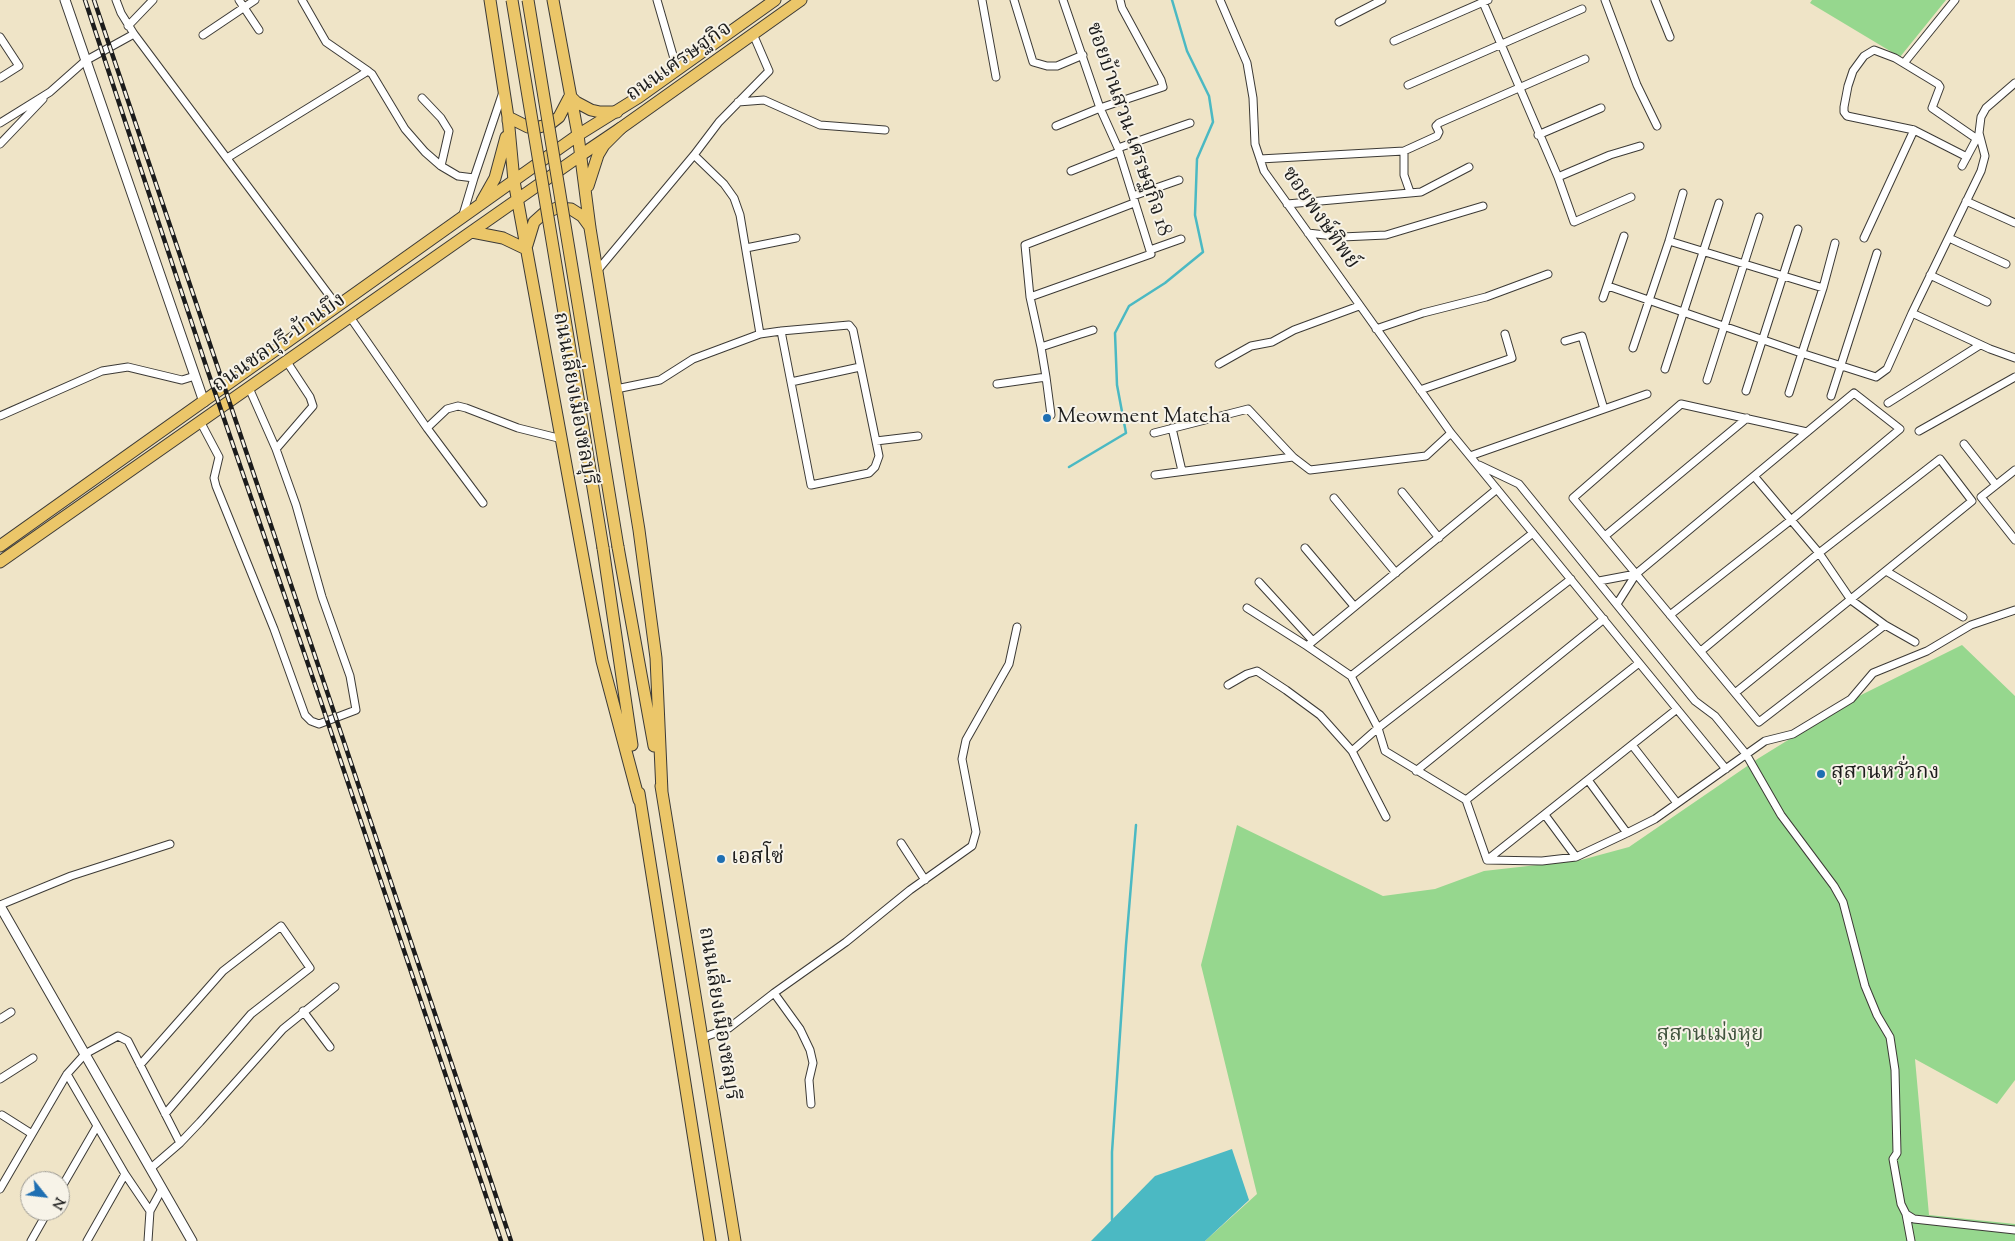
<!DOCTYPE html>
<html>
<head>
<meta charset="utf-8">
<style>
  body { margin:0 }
  #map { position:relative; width:2015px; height:1241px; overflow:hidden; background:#efe4c7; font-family:"Sorts Mill Goudy",serif }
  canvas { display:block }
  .north { position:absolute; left:20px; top:1171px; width:50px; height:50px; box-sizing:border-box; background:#f7f3e8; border:1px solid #9f9d96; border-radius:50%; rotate:119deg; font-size:14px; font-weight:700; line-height:20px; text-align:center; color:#1c1c1c }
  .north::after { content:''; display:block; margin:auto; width:18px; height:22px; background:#1f6fb2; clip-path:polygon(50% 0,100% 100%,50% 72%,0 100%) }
</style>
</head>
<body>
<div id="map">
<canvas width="2015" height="1241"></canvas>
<div class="north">N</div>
</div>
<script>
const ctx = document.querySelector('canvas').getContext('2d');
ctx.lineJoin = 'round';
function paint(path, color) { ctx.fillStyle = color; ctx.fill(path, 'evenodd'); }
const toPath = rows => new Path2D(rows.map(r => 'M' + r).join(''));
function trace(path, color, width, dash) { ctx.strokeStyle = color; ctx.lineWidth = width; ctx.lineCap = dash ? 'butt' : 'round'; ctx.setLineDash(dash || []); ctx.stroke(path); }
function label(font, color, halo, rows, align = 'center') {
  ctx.font = font + ' "Sorts Mill Goudy","Noto Serif Thai",serif'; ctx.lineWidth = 4; ctx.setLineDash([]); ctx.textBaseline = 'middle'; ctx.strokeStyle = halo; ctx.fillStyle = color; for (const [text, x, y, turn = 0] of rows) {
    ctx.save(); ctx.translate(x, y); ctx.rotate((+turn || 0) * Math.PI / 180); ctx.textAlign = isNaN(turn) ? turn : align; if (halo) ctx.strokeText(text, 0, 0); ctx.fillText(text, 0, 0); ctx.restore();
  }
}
paint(toPath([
  [1812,0,1946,0,1900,57,1810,3],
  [1962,645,2015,696,2015,1080,1997,1104,1915,1059,1929,1215,2015,1224,2015,1241,1205,1241,1257,1194,1201,965,1237,825,1383,896,1435,889,1484,871,1581,860,1629,847,1759,758,1861,695]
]), '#96d78e');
paint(toPath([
  [1232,1149,1249,1200,1205,1241,1091,1241,1155,1176]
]), '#4bb9c3');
trace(toPath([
  [1069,467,1126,433,1117,385,1115,333,1129,306,1165,283,1203,252,1195,215,1197,159,1213,122,1209,96,1187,51,1172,0],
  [1112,1220,1112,1152,1126,945,1136,825]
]), '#4bb9c3', 2.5);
const minor = toPath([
  [116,0,121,13,134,34,338,307],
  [239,0,259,30],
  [657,0,677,69],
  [982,0,996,77],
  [1014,0,1033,62,1047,66,1057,66,1083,55],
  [1220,0,1247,63,1253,98,1255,144,1264,171,1451,433,1726,769],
  [1482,0,1558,177,1574,222,1631,197],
  [1605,0,1637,85,1657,126],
  [1655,0,1670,37],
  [1339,22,1382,0],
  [128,26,153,0],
  [203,35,255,0],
  [0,37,19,66,0,78],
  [1394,41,1488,0],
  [1904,63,1955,0],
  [368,71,372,74,405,129,425,152,441,166,458,176,474,178,503,92],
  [1408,85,1582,9],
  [422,98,441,118,449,131,441,166],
  [738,102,764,100,820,125,885,130],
  [0,123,50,92,85,61,134,34],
  [1056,126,1100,108,1163,87,1161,80,1122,8,1120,0],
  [1538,135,1601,108],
  [0,144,43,99],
  [1118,148,1190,123],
  [1404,151,1404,175,1410,192],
  [694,155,724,184,734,198,740,215,760,334],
  [1967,157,1914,130,1847,116,1844,112,1844,107,1848,86,1853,71,1864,56,1874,50,1895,58,1938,84,1940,87,1932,108,1977,139],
  [227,158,368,71,326,42,302,0],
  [1260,159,1404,151,1437,136,1439,132,1436,126,1439,123,1585,59],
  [1962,166,1978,136],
  [1071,171,1119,152],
  [1558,177,1610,155,1640,146],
  [1133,196,1179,180],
  [1966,201,2015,223],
  [1287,204,1421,192,1469,167],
  [462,218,474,178],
  [1308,233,1342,237,1386,235,1483,206],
  [1864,238,1914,130],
  [1949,238,2006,264],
  [1669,241,1823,288],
  [746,248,796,238],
  [1150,250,1181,239],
  [597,271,694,155,719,122,769,71,753,34],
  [1930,275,1987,302],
  [1608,286,1801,353,1876,377,1887,369,1912,313,1981,171,1985,156,1979,133,1981,117,1986,108,2015,83],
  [1030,297,1025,245,1134,203],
  [1603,298,1624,236],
  [1912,313,1990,349,2015,358],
  [350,317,427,428,483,503],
  [1376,329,1423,313,1486,297,1548,274],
  [1565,341,1582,336,1604,409],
  [1041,347,1093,330],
  [1633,348,1669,241,1683,193],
  [1219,364,1251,346,1272,342,1294,330,1359,306],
  [1665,369,1719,203],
  [1046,377,1051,415],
  [1707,380,1759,217],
  [791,382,860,367],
  [997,384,1046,377,1041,347,1030,297,1151,254,1118,148,1100,108,1063,0],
  [249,388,276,449],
  [616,389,660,380,693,359,760,334,781,331,849,325,853,330,879,456,875,467,869,473,811,485,781,331],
  [1420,390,1512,358,1505,334],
  [1746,391,1798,229],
  [1789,393,1823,288,1835,243],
  [1831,396,1877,253],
  [1888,403,1980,345],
  [0,416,102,371,128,367,182,380,195,376],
  [201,423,219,457,214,478,216,486,274,629,305,715,311,721,319,724,356,710,350,676,322,597,296,505,276,449,313,406,310,397,287,362],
  [427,428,447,409,458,406,466,408,518,428,562,439],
  [1172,428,1182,471],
  [1919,431,2015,377],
  [1807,432,1681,404,1573,498,1759,722,1885,625],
  [1154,433,1248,409,1293,457,1310,470,1426,456,1451,433],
  [876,441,918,436],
  [1964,444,1996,485],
  [1470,456,1647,394],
  [1479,465,1519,484,1695,701,1715,716,1746,754,1781,815,1834,886,1843,902,1865,986,1877,1015,1890,1037,1895,1070,1897,1153,1893,1159,1901,1204,1906,1214,1911,1241],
  [2015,470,1981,497,2015,540],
  [1155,475,1293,457],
  [1754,476,1819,553,1851,600,1885,625,1915,642],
  [1402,492,1439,538],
  [1334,498,1396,573],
  [1605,536,1747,418],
  [1305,548,1354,606],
  [1886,571,1963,617],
  [1636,574,1854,393,1900,429,1791,520,1670,615],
  [1599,581,1636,574,1617,604],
  [1259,582,1312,640],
  [1247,608,1307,646,1351,676,1378,728,1385,751,1466,800,1487,860],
  [1307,646,1497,489],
  [1701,651,1819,553,1940,459,1972,501,1735,693],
  [1351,676,1533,533],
  [1228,685,1247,674,1257,671,1286,690,1320,715,1352,751,1386,817],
  [1632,745,1677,803],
  [1352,751,1378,728,1571,579],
  [1416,771,1604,619],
  [1588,780,1627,833],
  [1466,800,1639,663],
  [1545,815,1576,857],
  [901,843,925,880],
  [1487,860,1542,861,1576,857,1627,833,1655,819,1765,741,1793,734,1851,699,1873,673,1927,651,1971,625,2015,610],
  [1487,860,1677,709],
  [0,905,71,876,170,844],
  [774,993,800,1029,810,1050,813,1063,809,1080,811,1104],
  [303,1011,330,1047],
  [0,1019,11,1012],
  [702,1038,729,1028,774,993,846,942,910,890,972,846,976,832,962,759,966,740,1009,664,1017,627],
  [140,1065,223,971,281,926,310,968,251,1014,165,1114],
  [67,1074,125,1174,150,1211],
  [0,1079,33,1058],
  [2,1115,32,1134],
  [151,1168,180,1143,200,1122,283,1029,335,987],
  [0,1189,67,1074,85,1054,118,1036,128,1041,180,1143],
  [60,1190,97,1126],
  [1906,1214,1914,1219,2015,1230],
  [31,1241,48,1211],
  [87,1241,125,1174],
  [148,1241,150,1211,162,1189]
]);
const tertiary = toPath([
  [65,0,204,402],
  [0,906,192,1241]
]);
const primary = toPath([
  [578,135,639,97,775,0],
  [581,155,621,128,801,0]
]);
const trunk = toPath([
  [490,0,508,117,514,181,602,661,639,800],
  [553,0,578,135,590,228,639,530,656,658,662,792],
  [570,96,576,102,591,110,600,112,617,112],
  [508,121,508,117,528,127,539,127,550,124,559,117,570,96],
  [588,186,598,155,604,145,621,128],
  [482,201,495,178,506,137],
  [472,232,503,238,526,249],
  [527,245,534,222,544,213,557,208,571,209,582,216,590,227],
  [0,546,578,135],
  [618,547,654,746],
  [603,548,632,745],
  [0,562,581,155],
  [661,786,735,1241],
  [639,793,710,1241]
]);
trace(minor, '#3c3a36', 9);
trace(tertiary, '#3c3a36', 11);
trace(primary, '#3c3a36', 13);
trace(trunk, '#3c3a36', 13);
trace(minor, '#fff', 7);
trace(tertiary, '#fff', 9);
trace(primary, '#ebc669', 11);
trace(trunk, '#ebc669', 11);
const rail = toPath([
  [85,0,207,369,321,702,501,1241],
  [94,0,345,745,511,1241]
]);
trace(rail, '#1c1c1c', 4.5);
trace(rail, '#f7f3e8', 2.5, [8]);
const trunkBridge = toPath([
  [512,0,603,548],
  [528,0,618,547]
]);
trace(trunkBridge, '#3c3a36', 13, []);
trace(trunkBridge, '#ebc669', 11);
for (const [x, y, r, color] of [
  [1047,418,5,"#1f6fb2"],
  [1821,774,5,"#1f6fb2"],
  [721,859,5,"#1f6fb2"]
]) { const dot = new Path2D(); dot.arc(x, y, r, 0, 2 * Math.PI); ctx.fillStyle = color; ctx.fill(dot); trace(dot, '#f7f3e8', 2); }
label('21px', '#1c1c1c', '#f7f3e8', [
  ["ถนนเศรษฐกิจ",680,63,-35],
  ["ซอยบ้านสวน-เศรษฐกิจ 18",1127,130,71],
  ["ซอยพงษ์ทิพย์",1319,219,55],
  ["ถนนชลบุรี-บ้านบึง",280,344,-35],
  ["ถนนเลี่ยงเมืองชลบุรี",573,399,80],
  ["ถนนเลี่ยงเมืองชลบุรี",717,1014,81]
]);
label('21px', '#1c1c1c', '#f7f3e8', [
  ["Meowment Matcha",1057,418],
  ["สุสานหวั่วกง",1831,774],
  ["เอสโซ่",731,859]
], 'left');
label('21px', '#41543e', '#f7f3e8', [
  ["สุสานเม่งหุย",1710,1036]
]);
</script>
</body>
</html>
